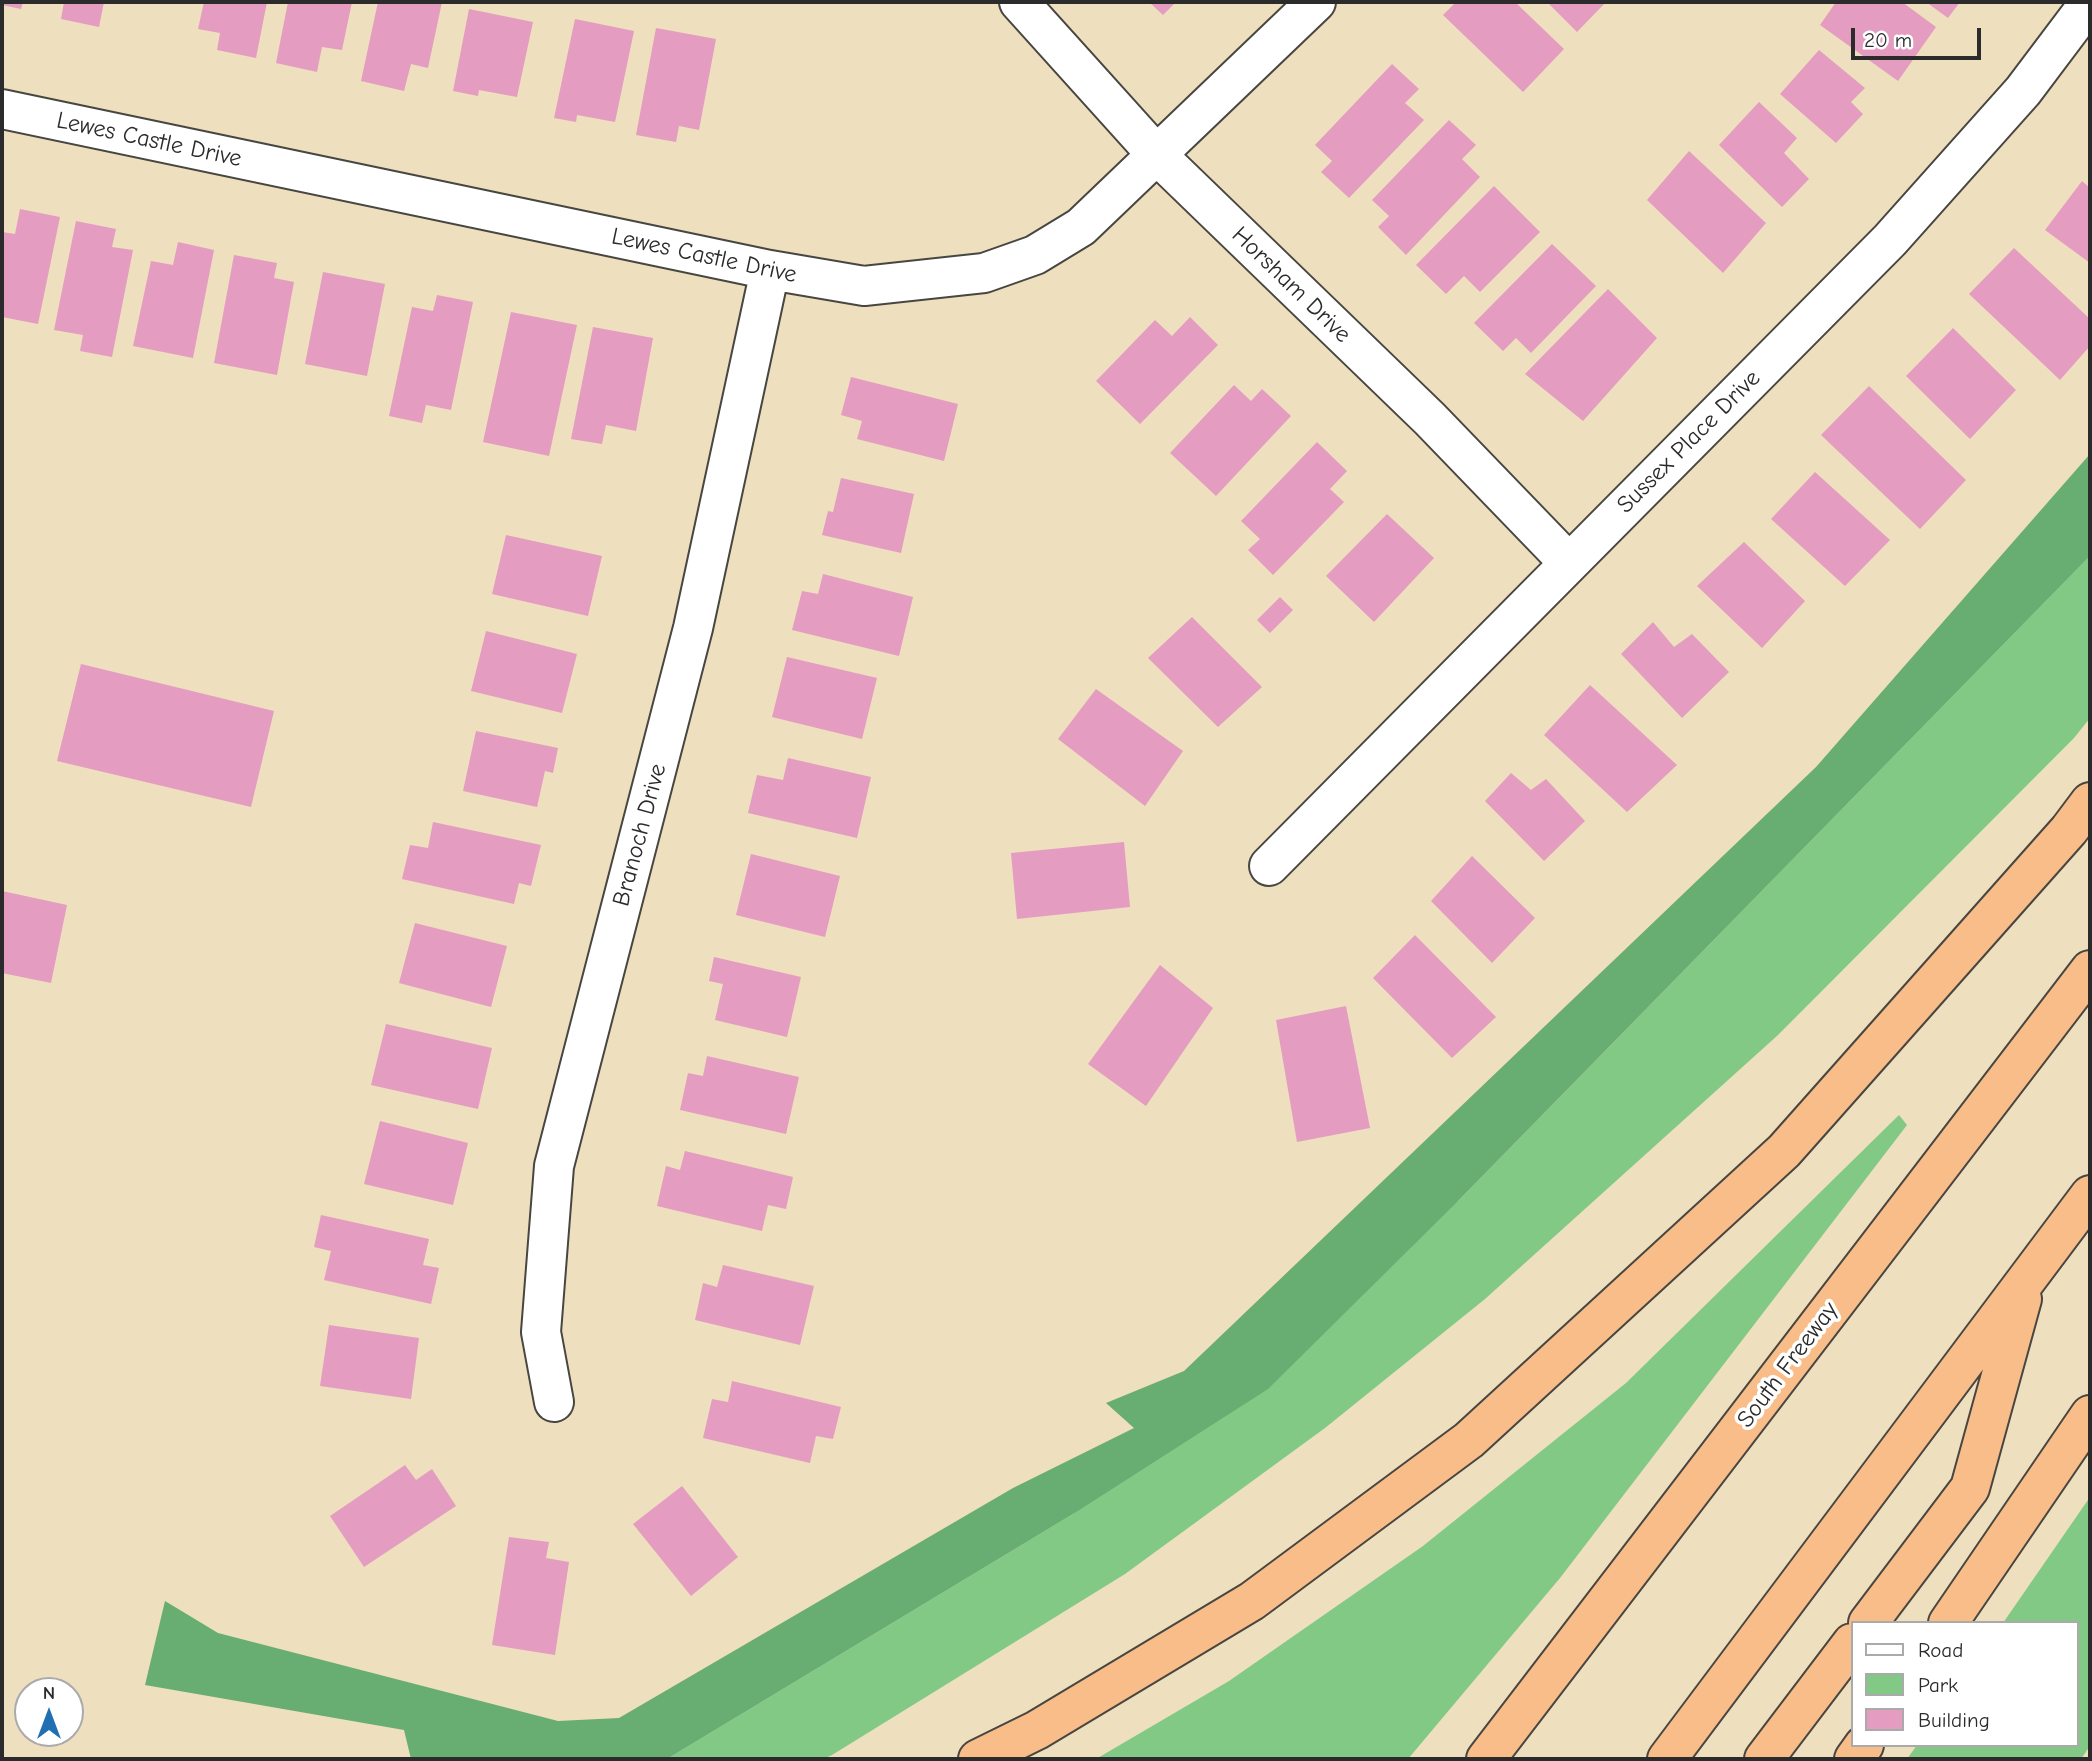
<!DOCTYPE html>
<html>
<head>
<meta charset="utf-8">
<style>
  body { margin:0 }
  #map { position:relative; width:2092px; height:1761px; overflow:hidden; background:#eedfbe; font-family:"Comic Neue",sans-serif }
  canvas { display:block }
  .frame { position:absolute; inset:0; border:4px solid #2b2b2b; pointer-events:none }
  .legend { position:absolute; left:1851px; top:1621px; width:228px; height:126px; box-sizing:border-box; background:#fff; border:2px solid #aaa; margin:0; padding:9px 12px; list-style:none; font-size:21px; color:#2b2b2b }
  .legend li { display:flex; align-items:center; gap:14px; height:35px }
  .legend b { width:35px; border:2px solid #aaa }
  .north { position:absolute; left:14px; top:1677px; width:70px; height:70px; box-sizing:border-box; background:#fff; border:2px solid #aaa; border-radius:50%; rotate:0deg; font-size:19px; font-weight:700; line-height:28px; text-align:center; color:#2b2b2b }
  .north::after { content:''; display:block; margin:auto; width:24px; height:32px; background:#1f6fb2; clip-path:polygon(50% 0,100% 100%,50% 72%,0 100%) }
  .scale { position:absolute; left:1851px; top:28px; width:130px; height:32px; box-sizing:border-box; border:4px solid #2b2b2b; border-top:0; padding-left:9px; font-size:21px; line-height:24px; white-space:nowrap; color:#2b2b2b; -webkit-text-stroke:5px #fff; paint-order:stroke }
</style>
</head>
<body>
<div id="map">
<canvas width="2092" height="1761"></canvas>
<div class="frame"></div>
<ul class="legend">
<li><b style="height:9px;background:#fff"></b>Road</li>
<li><b style="height:19px;background:#81c985"></b>Park</li>
<li><b style="height:19px;background:#e59cc1"></b>Building</li>
</ul>
<div class="north">N</div>
<div class="scale">20 m</div>
</div>
<script>
const ctx = document.querySelector('canvas').getContext('2d');
ctx.lineJoin = 'round';
function paint(path, color) { ctx.fillStyle = color; ctx.fill(path, 'evenodd'); }
const toPath = rows => new Path2D(rows.map(r => 'M' + r).join(''));
function trace(path, color, width, dash) { ctx.strokeStyle = color; ctx.lineWidth = width; ctx.lineCap = dash ? 'butt' : 'round'; ctx.setLineDash(dash || []); ctx.stroke(path); }
function label(font, color, halo, rows, align = 'center') {
  ctx.font = font + ' "Comic Neue",sans-serif'; ctx.lineWidth = 7; ctx.setLineDash([]); ctx.textBaseline = 'middle'; ctx.strokeStyle = halo; ctx.fillStyle = color; for (const [text, x, y, turn = 0] of rows) {
    ctx.save(); ctx.translate(x, y); ctx.rotate((+turn || 0) * Math.PI / 180); ctx.textAlign = isNaN(turn) ? turn : align; if (halo) ctx.strokeText(text, 0, 0); ctx.fillText(text, 0, 0); ctx.restore();
  }
}
paint(toPath([
  [2090,556,2090,718,2074,738,1778,1035,1485,1299,1325,1428,1125,1574,832,1755,823,1759,667,1759,1073,1514,1459,1200],
  [1899,1115,1907,1125,1560,1578,1408,1759,1096,1759,1229,1681,1423,1546,1626,1383],
  [2090,1497,2090,1746,2081,1759,1907,1759,1917,1745,2076,1745,2076,1623,2003,1623]
]), '#81c985');
paint(toPath([
  [2090,454,2090,556,1459,1200,1268,1389,1073,1514,667,1759,411,1759,404,1730,145,1685,165,1601,218,1633,558,1721,619,1718,1013,1488,1134,1428,1106,1403,1184,1371,1816,767]
]), '#68ad72');
paint(toPath([
  [2,2,23,2,21,9,2,5],
  [64,2,104,2,99,27,61,19],
  [204,2,267,2,256,58,217,50,220,33,198,29],
  [288,2,352,2,342,50,322,47,317,72,276,63],
  [378,2,442,2,428,68,411,64,404,91,361,81],
  [1149,2,1176,2,1163,15],
  [1456,2,1515,2,1564,49,1523,92,1443,15],
  [1547,2,1606,2,1577,32],
  [1836,2,1902,2,1936,27,1898,81,1820,25],
  [1926,2,1960,2,1948,18],
  [469,9,533,22,517,97,479,90,478,96,453,91],
  [575,19,634,31,615,122,577,115,576,122,554,118],
  [656,28,716,39,699,130,679,126,676,142,636,135],
  [1819,50,1865,88,1851,102,1863,114,1836,143,1780,94],
  [1392,64,1419,89,1405,103,1424,120,1349,198,1321,172,1332,161,1315,145],
  [1759,102,1797,138,1784,153,1809,179,1782,207,1719,145],
  [1449,120,1476,145,1462,159,1480,177,1406,255,1378,227,1389,216,1372,200],
  [1689,151,1766,223,1723,273,1647,200],
  [2082,181,2090,188,2090,263,2045,230],
  [1494,186,1540,232,1480,292,1464,276,1446,294,1416,265],
  [20,209,60,217,38,324,2,317,2,232,15,234],
  [76,221,116,229,112,247,133,250,112,357,80,351,83,335,54,330],
  [178,242,214,250,193,358,133,346,151,261,173,265],
  [1552,244,1596,286,1531,353,1516,338,1503,351,1474,323],
  [2014,248,2090,319,2090,346,2060,380,1969,294],
  [234,255,277,263,274,278,294,282,277,375,214,363],
  [323,272,385,284,367,376,305,364],
  [1608,289,1657,338,1583,421,1525,374],
  [437,295,473,302,451,410,426,405,422,423,389,416,412,307,433,311],
  [511,312,577,325,549,456,483,442],
  [1190,317,1218,345,1140,424,1096,381,1155,320,1172,336],
  [593,327,653,338,636,431,606,425,602,444,571,439],
  [1953,328,2016,390,1970,439,1906,376],
  [851,377,958,404,944,461,857,439,862,421,841,415],
  [1234,385,1251,401,1262,389,1291,416,1216,496,1170,453],
  [1869,386,1966,480,1920,529,1821,435],
  [1317,442,1347,471,1330,489,1344,502,1273,575,1248,550,1260,539,1241,521],
  [1815,472,1890,540,1845,586,1771,519],
  [841,478,914,494,901,553,822,535,828,511,833,512],
  [1387,514,1434,558,1374,622,1326,576],
  [506,535,602,556,588,616,492,594],
  [1744,542,1805,601,1762,648,1697,586],
  [823,574,913,597,899,656,792,630,802,591,818,594],
  [1280,597,1293,610,1270,633,1257,620],
  [1192,617,1262,687,1218,727,1148,658],
  [1653,622,1674,647,1692,634,1729,672,1682,718,1621,654],
  [486,631,577,654,562,713,471,691],
  [787,657,877,678,862,739,772,717],
  [81,664,274,711,251,807,57,761],
  [1590,685,1677,765,1627,812,1544,735],
  [1096,689,1183,751,1145,806,1058,739],
  [476,731,558,748,553,773,545,771,537,807,463,791],
  [788,758,871,777,857,838,748,813,757,775,783,780],
  [1511,773,1531,790,1546,779,1585,821,1544,861,1485,801],
  [433,822,541,845,531,886,519,883,514,904,402,879,410,845,428,848],
  [1124,842,1130,907,1017,919,1011,853],
  [751,854,840,876,825,937,736,915],
  [1472,856,1535,918,1492,963,1431,901],
  [2,891,67,905,51,983,2,973],
  [415,923,507,946,491,1007,399,983],
  [1415,935,1496,1017,1452,1058,1373,978],
  [714,957,801,977,787,1037,715,1020,723,984,709,981],
  [1160,965,1213,1008,1146,1106,1088,1064],
  [1346,1006,1370,1128,1297,1142,1276,1020],
  [386,1024,492,1048,478,1109,371,1085],
  [707,1056,799,1077,786,1134,680,1110,688,1073,703,1076],
  [380,1121,468,1143,453,1205,364,1184],
  [685,1151,793,1177,786,1209,768,1205,762,1231,657,1206,666,1166,680,1170],
  [321,1215,429,1239,423,1265,439,1268,431,1304,324,1280,331,1251,314,1247],
  [723,1265,814,1286,800,1345,695,1320,703,1283,717,1287],
  [329,1325,419,1338,411,1399,320,1386],
  [732,1381,841,1407,833,1439,816,1436,810,1463,703,1438,712,1399,728,1402],
  [405,1465,416,1480,432,1469,456,1506,364,1567,330,1516],
  [682,1486,738,1557,691,1596,633,1524],
  [509,1537,549,1542,546,1558,569,1562,555,1655,492,1645]
]), '#e59cc1');
const minor = toPath([
  [1019,2,1156,154,1430,419,1569,563],
  [2,109,770,270,864,286,984,273,1035,255,1081,227,1316,2],
  [1269,866,1890,240,2023,91,2090,2],
  [554,1402,541,1332,554,1166,693,628,770,270]
]);
const highway = toPath([
  [1868,1623,1970,1488,2022,1299],
  [1948,1623,2090,1415],
  [978,1759,1037,1730,1252,1601,1469,1440,1784,1151,2069,830,2090,802],
  [1486,1759,2090,970],
  [1667,1759,2090,1195],
  [1764,1759,1852,1643],
  [1854,1759,1864,1745]
]);
trace(minor, '#484641', 42);
trace(highway, '#484641', 42);
trace(minor, '#fff', 38);
trace(highway, '#f8bd88', 38);
label('24px', '#2b2b2b', '#fff', [
  ["Lewes Castle Drive",149,140,12],
  ["Lewes Castle Drive",704,256,12],
  ["Horsham Drive",1291,285,44],
  ["Sussex Place Drive",1689,442,-45],
  ["Branoch Drive",640,835,-75],
  ["South Freeway",1788,1365,-53]
]);
</script>
</body>
</html>
